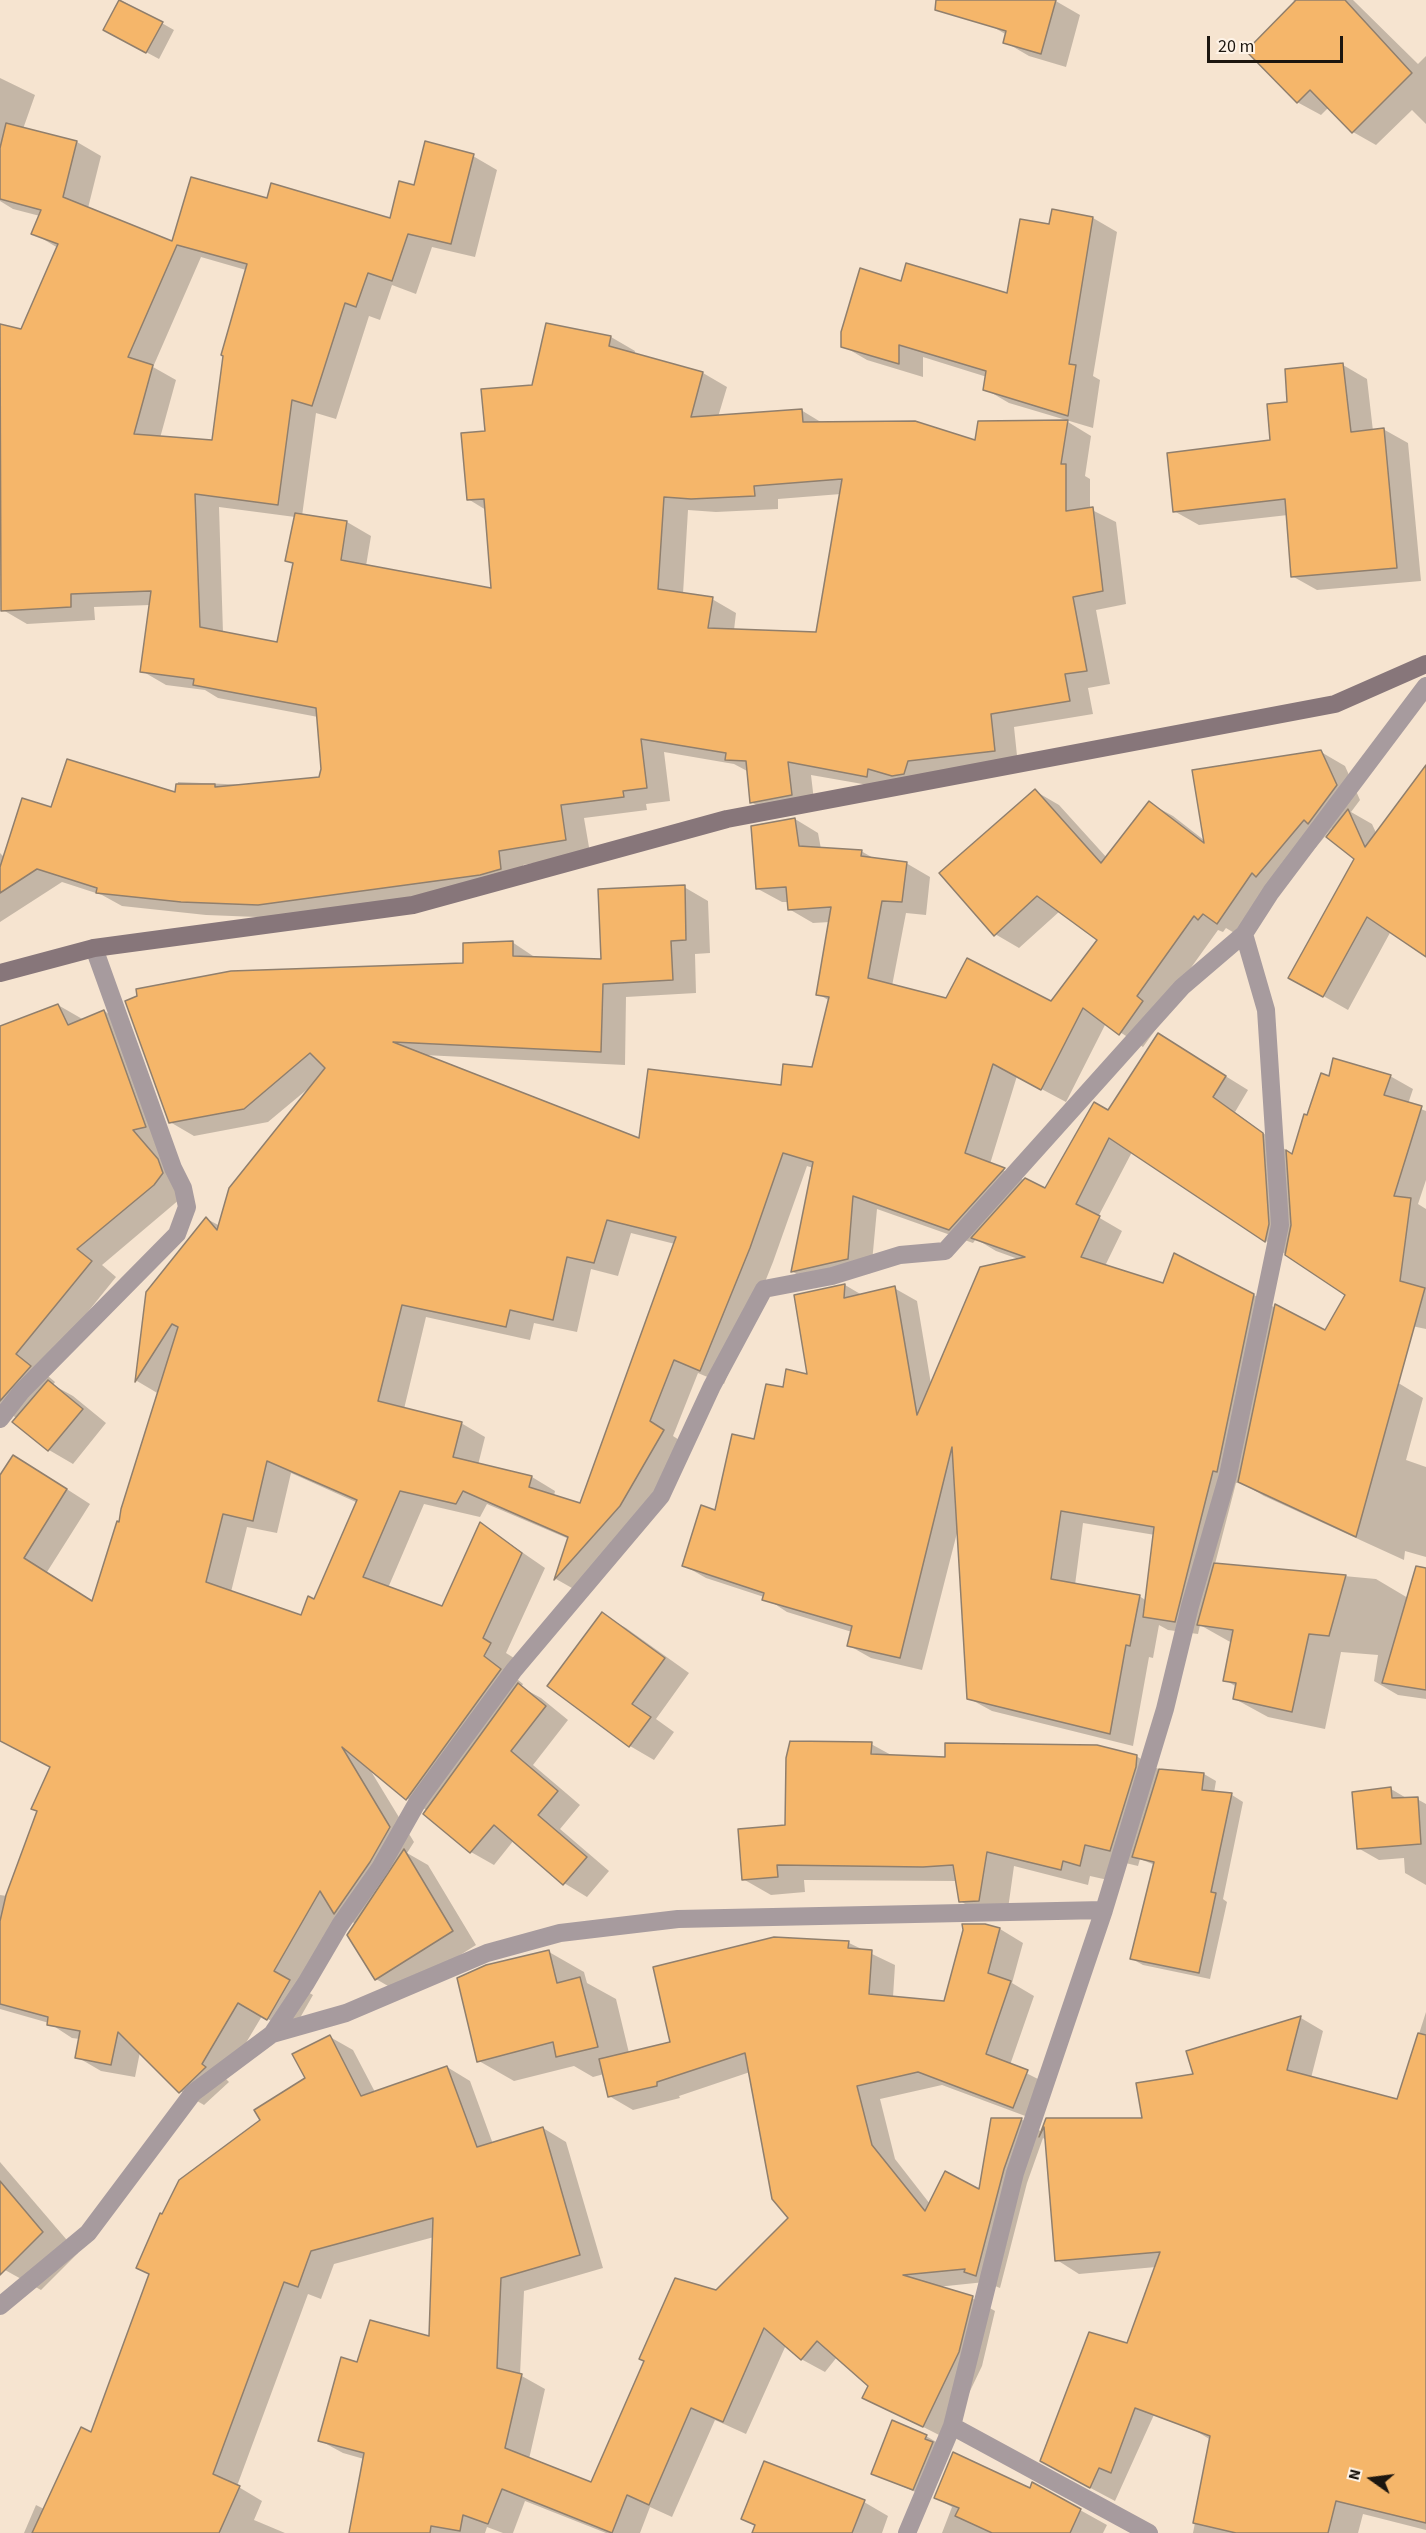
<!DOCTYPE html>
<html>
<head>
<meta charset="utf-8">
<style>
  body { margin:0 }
  #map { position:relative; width:1426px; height:2533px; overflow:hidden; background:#f6e4d0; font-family:"Source Sans 3",sans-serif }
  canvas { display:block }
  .north { position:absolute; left:1342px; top:2449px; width:60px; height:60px; -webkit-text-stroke:4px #fef3e7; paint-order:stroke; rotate:284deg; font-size:16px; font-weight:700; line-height:24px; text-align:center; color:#1c160f }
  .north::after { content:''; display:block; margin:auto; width:21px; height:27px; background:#1c160f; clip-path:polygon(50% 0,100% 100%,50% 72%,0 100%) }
  .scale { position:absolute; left:1207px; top:36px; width:136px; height:27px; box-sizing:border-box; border:3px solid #1c160f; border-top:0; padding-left:8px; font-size:18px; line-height:21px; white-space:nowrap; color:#1c160f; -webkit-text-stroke:4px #fef3e7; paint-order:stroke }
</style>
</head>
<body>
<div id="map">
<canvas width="1426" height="2533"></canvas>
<div class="north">N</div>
<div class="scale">20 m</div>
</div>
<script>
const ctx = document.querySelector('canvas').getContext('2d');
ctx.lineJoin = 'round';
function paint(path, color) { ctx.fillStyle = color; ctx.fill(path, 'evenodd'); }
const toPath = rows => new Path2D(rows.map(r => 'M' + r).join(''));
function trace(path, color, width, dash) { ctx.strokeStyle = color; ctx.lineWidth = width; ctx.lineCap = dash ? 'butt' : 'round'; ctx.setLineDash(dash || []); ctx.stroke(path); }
paint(toPath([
  [121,0,174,30,159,59,105,30],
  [994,0,1054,0,1080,15,1066,67,1029,56,1005,42,1007,35,988,24],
  [1293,0,1353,0,1418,64,1426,56,1426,124,1412,110,1376,145,1353,132,1329,107,1321,115,1297,102,1296,2],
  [0,78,35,95,23,129,77,142,101,156,88,208,173,243,268,200,391,220,415,187,473,156,497,170,475,257,432,247,416,294,392,285,380,320,369,316,336,419,316,413,302,516,347,522,371,536,366,566,493,590,486,510,468,499,486,433,534,387,548,325,611,337,635,351,634,355,703,373,727,387,718,417,801,410,824,424,976,442,979,423,1068,422,1091,436,1085,476,1090,479,1090,509,1116,522,1126,604,1096,610,1110,684,1088,688,1093,714,1014,727,1018,765,891,789,811,775,815,809,775,816,751,802,749,772,734,764,664,752,670,801,646,804,647,810,584,818,590,853,523,865,524,883,283,918,206,915,122,906,102,895,62,882,0,922,0,853,5,858,52,809,176,794,178,782,249,785,320,779,322,769,318,717,218,698,205,690,166,685,142,671,150,605,94,607,95,620,27,624,3,610,0,326,22,331,58,248,33,233,40,216,13,209,0,201],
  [201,257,246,270,213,442,160,438,176,380,153,367],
  [841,494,818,634,734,630,736,613,712,599,683,594,688,510,716,512,778,509,778,499],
  [219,507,295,517,287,561,294,564,278,643,223,633],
  [1093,218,1117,232,1093,376,1100,380,1093,428,1009,403,985,389,987,377,923,357,923,377,867,360,843,346,902,282,1008,294,1050,226],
  [1343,365,1367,379,1373,431,1383,429,1408,443,1421,581,1317,590,1292,576,1288,515,1199,525,1174,511,1271,442,1289,403],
  [1321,752,1345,766,1360,800,1351,812,1372,824,1377,835,1426,770,1426,956,1391,931,1348,1010,1290,977,1356,858,1332,828,1241,937,1226,928,1223,932,1218,930,1160,1011,1166,1015,1143,1047,1106,1023,1066,1102,1017,1076,990,1164,1045,1190,1109,1112,1159,1035,1248,1090,1235,1112,1294,1156,1308,1116,1330,1078,1390,1076,1413,1089,1408,1104,1426,1111,1426,1180,1418,1204,1426,1209,1426,1329,1365,1316,1347,1295,1132,1152,1098,1217,1122,1231,1105,1266,1164,1285,1254,1295,1423,1398,1406,1460,1426,1467,1426,1557,1405,1551,1404,1560,1264,1496,1240,1482,1236,1483,1215,1564,1376,1579,1408,1598,1426,1635,1426,1699,1398,1695,1374,1681,1378,1655,1341,1652,1325,1729,1268,1717,1235,1699,1237,1687,1225,1680,1232,1643,1200,1625,1198,1634,1168,1630,1159,1625,1153,1658,1149,1657,1133,1746,992,1711,968,1698,958,1529,922,1670,871,1658,848,1645,852,1632,787,1612,764,1597,706,1578,683,1565,716,1512,784,1389,809,1376,796,1296,845,1285,862,1295,894,1288,917,1301,931,1384,1021,1260,996,1251,976,1239,973,1243,877,1209,871,1273,816,1285,793,1272,813,1168,807,1166,773,1262,724,1384,698,1373,673,1436,687,1445,644,1520,579,1592,556,1579,569,1539,487,1504,480,1517,424,1504,388,1588,443,1608,481,1524,545,1568,506,1653,514,1658,507,1671,523,1684,521,1687,541,1698,568,1720,533,1765,580,1805,560,1829,609,1871,587,1897,564,1883,514,1840,494,1865,471,1852,426,1814,428,1811,407,1798,369,1768,414,1842,407,1853,428,1865,476,1945,400,1993,376,1979,356,1924,338,1914,297,1986,313,1995,292,2032,262,2016,225,2078,229,2082,204,2105,180,2091,140,2052,135,2077,101,2071,77,2057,80,2039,72,2038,49,2023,0,2009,0,1895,7,1896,52,1767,0,1734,0,1478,37,1470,90,1504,47,1572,93,1602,120,1524,159,1394,137,1381,147,1293,207,1219,220,1226,310,1087,268,1122,194,1136,170,1122,464,965,512,942,536,958,602,960,684,887,708,901,710,953,695,954,696,993,626,997,625,1065,424,1055,641,1141,782,1087,813,1069,830,1001,818,994,830,922,813,923,789,909,788,902,782,902,758,889,795,819,818,833,821,849,861,851,875,859,906,863,930,877,926,915,906,913,892,986,947,1000,1051,1003,1099,939,1060,911,1019,948,995,934,1035,791,1059,805,1107,858,1149,803,1173,816,1205,841],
  [631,1233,675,1244,581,1505,554,1496,555,1491,532,1477,478,1465,485,1437,461,1423,404,1409,426,1317,530,1340,534,1323,577,1332,591,1269,618,1276],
  [291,1473,358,1503,315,1601,301,1617,231,1592,247,1527,277,1533],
  [1083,1523,1155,1535,1147,1601,1139,1596,1075,1585],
  [58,1005,84,1020,104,1011,130,1026,180,1199,102,1265,116,1277,41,1370,55,1382,53,1385,73,1396,106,1423,73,1464,49,1450,14,1421,17,1418,0,1409,0,1028],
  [602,1614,626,1628,689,1673,656,1719,674,1732,654,1760,630,1746,549,1685],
  [871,1744,893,1756,946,1759,1136,1756,1160,1770,1204,1774,1216,1781,1214,1793,1232,1795,1243,1802,1223,1899,1227,1902,1210,1979,1143,1965,1132,1959,1155,1865,1140,1859,1138,1866,1113,1860,1108,1880,1090,1876,1088,1885,1014,1866,1007,1916,988,1917,960,1901,957,1881,804,1880,805,1892,771,1895,743,1879,787,1826],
  [1391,1789,1408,1799,1417,1799,1426,1804,1426,1885,1405,1873,1404,1858,1379,1860,1358,1848],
  [985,1925,1000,1929,1023,1943,1012,1983,1034,1996,1010,2065,1050,2085,1036,2120,942,2085,880,2099,895,2159,930,2204,980,2191,1021,2119,1042,2132,1047,2119,1144,2119,1195,2075,1188,2052,1301,2018,1323,2031,1311,2078,1398,2100,1426,2012,1426,2530,1363,2514,1358,2533,1193,2533,1211,2440,1186,2425,1156,2267,1079,2274,1057,2260,1046,2140,1043,2138,1027,2183,1000,2288,985,2282,937,2287,972,2298,995,2311,982,2366,947,2439,864,2397,870,2386,837,2357,825,2372,801,2359,786,2345,746,2434,715,2420,672,2517,650,2507,640,2533,606,2533,525,2501,513,2533,503,2533,487,2527,485,2533,422,2533,364,2459,343,2453,319,2440,358,2364,431,2338,434,2237,334,2264,321,2299,308,2294,237,2486,262,2501,254,2520,285,2533,24,2533,36,2505,44,2509,92,2434,151,2275,138,2268,163,2216,307,2079,330,2037,353,2050,375,2092,447,2067,470,2081,493,2144,543,2128,566,2142,603,2268,524,2291,520,2375,545,2389,529,2459,591,2484,717,2292,790,2218,750,2072,679,2096,680,2098,633,2110,609,2096,604,2074,593,2077,574,2066,514,2081,479,2061,549,1952,584,1972,587,1983,616,1999,629,2053,672,2043,849,1943,895,1965,893,1997,945,2002],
  [0,2162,78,2253,41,2290,5,2270,0,2264],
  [1176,2366,1115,2501,1066,2475],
  [926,2436,938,2443,925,2496,873,2474],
  [1031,2490,1080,2510,1107,2525,1103,2533,942,2533,952,2507,936,2498],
  [864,2502,888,2516,882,2533,754,2533,757,2526,743,2519]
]), '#0003');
const building = toPath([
  [119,0,163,22,146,53,103,30,119,0],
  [936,0,1056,0,1041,54,1003,43,1006,31,935,10,936,0],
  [1296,0,1345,0,1412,73,1352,133,1310,90,1297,103,1246,51,1296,0],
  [6,123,77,141,63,197,172,241,191,177,267,198,271,183,390,218,399,181,414,185,425,141,474,154,451,244,408,234,392,281,368,273,356,307,345,303,312,406,292,400,278,505,195,494,200,627,277,642,293,563,285,561,295,513,347,521,341,560,491,588,484,499,467,500,461,433,485,431,481,389,532,385,546,323,611,336,609,346,703,372,691,417,802,409,803,422,915,421,975,440,978,421,1068,420,1061,464,1066,464,1066,511,1093,507,1103,591,1073,597,1087,671,1065,674,1070,701,991,714,995,751,908,761,904,774,892,776,868,769,867,777,788,762,792,795,750,803,746,761,725,760,726,753,641,739,647,788,623,791,624,797,561,805,566,840,499,851,501,869,480,875,258,905,181,902,96,893,97,888,37,869,0,893,0,867,22,798,51,807,67,759,175,792,176,784,215,784,215,787,319,777,321,769,316,708,193,685,194,679,140,672,151,591,71,594,71,607,1,611,0,324,21,329,58,244,31,234,41,210,0,199,0,148,6,123],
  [177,245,247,264,221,355,223,356,212,440,134,434,153,365,128,357,177,245],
  [842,479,816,632,708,628,713,597,658,589,664,497,691,499,755,496,754,486,842,479],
  [1052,209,1093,217,1069,364,1076,365,1068,416,983,390,986,371,899,345,899,364,841,347,841,332,860,268,901,281,906,263,1007,293,1020,219,1049,224,1052,209],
  [1343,363,1351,432,1384,428,1397,568,1291,577,1285,499,1173,512,1167,453,1270,440,1267,404,1287,402,1285,369,1343,363],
  [1321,750,1337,785,1308,824,1304,820,1256,877,1252,873,1217,924,1203,914,1198,920,1194,916,1137,996,1143,1001,1119,1035,1083,1008,1041,1090,993,1064,965,1153,1005,1168,949,1230,853,1196,848,1259,791,1272,813,1162,783,1153,750,1248,700,1371,674,1360,650,1421,664,1430,620,1506,554,1580,568,1537,463,1491,456,1504,400,1491,363,1577,442,1606,480,1522,522,1553,483,1638,491,1643,484,1656,501,1669,406,1800,342,1747,390,1827,370,1862,334,1914,320,1891,274,1971,290,1980,267,2020,238,2003,202,2064,206,2067,179,2093,118,2032,111,2065,75,2058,80,2031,47,2025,48,2017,0,2004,0,1921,6,1895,37,1811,31,1809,50,1767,0,1741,0,1475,13,1455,67,1489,24,1558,92,1601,117,1521,119,1522,121,1509,178,1327,172,1324,135,1382,146,1292,206,1217,217,1230,229,1188,325,1068,310,1053,244,1109,169,1123,125,1001,137,996,136,989,231,971,463,963,463,943,513,941,513,956,601,959,598,889,685,885,686,940,671,941,673,980,603,984,601,1052,393,1042,639,1138,648,1069,781,1085,783,1064,812,1067,829,997,816,995,831,907,788,910,786,887,756,889,751,826,795,818,799,846,862,850,861,856,907,862,902,902,882,901,868,978,946,998,967,958,1051,1001,1097,940,1037,896,994,936,939,873,1035,789,1101,863,1149,801,1204,843,1192,770,1321,750],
  [607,1220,676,1237,580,1503,529,1487,532,1476,453,1457,462,1422,378,1401,402,1305,506,1327,510,1310,553,1320,567,1257,594,1263,607,1220],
  [267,1461,357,1500,314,1599,308,1596,301,1615,206,1582,223,1514,253,1521,267,1461],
  [1426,765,1426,957,1367,917,1323,997,1288,978,1354,859,1326,837,1348,809,1365,847,1426,765],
  [58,1004,68,1025,104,1010,146,1127,133,1130,158,1159,163,1173,154,1185,77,1249,92,1261,16,1354,31,1366,0,1401,0,1026,58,1004],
  [1158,1033,1226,1076,1213,1097,1263,1133,1269,1224,1265,1242,1109,1138,1076,1204,1100,1216,1081,1257,1163,1283,1174,1253,1254,1294,1217,1472,1213,1471,1175,1622,1143,1617,1154,1527,1061,1511,1051,1579,1140,1595,1130,1646,1126,1645,1110,1734,967,1699,952,1447,900,1658,847,1646,852,1626,762,1600,764,1593,682,1566,701,1505,715,1510,732,1434,754,1439,766,1384,783,1387,786,1369,807,1374,794,1295,845,1284,844,1298,895,1286,917,1415,980,1267,1025,1257,971,1238,1025,1178,1045,1188,1094,1102,1108,1110,1158,1033],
  [1333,1058,1391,1075,1384,1095,1422,1106,1394,1196,1411,1198,1400,1281,1425,1288,1356,1537,1238,1482,1275,1304,1325,1330,1345,1295,1285,1255,1291,1225,1286,1150,1292,1154,1304,1114,1307,1115,1321,1073,1329,1076,1333,1058],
  [48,1380,83,1409,48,1451,12,1422,48,1380],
  [1214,1563,1346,1575,1329,1636,1309,1634,1292,1712,1233,1699,1236,1683,1223,1681,1233,1630,1197,1625,1214,1563],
  [1416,1566,1426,1568,1426,1690,1382,1683,1416,1566],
  [602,1612,665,1658,632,1704,651,1717,629,1747,547,1686,602,1612],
  [518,1683,546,1706,511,1751,558,1791,538,1815,587,1857,563,1885,494,1825,470,1853,423,1814,518,1683],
  [790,1741,872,1742,871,1754,945,1757,945,1743,1097,1745,1137,1755,1136,1767,1110,1851,1085,1845,1080,1866,1063,1861,1061,1870,987,1852,979,1901,959,1902,953,1865,923,1867,777,1865,778,1877,742,1880,738,1829,785,1825,786,1758,790,1741],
  [1159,1769,1204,1773,1202,1790,1232,1793,1211,1892,1216,1893,1199,1973,1130,1959,1154,1862,1132,1857,1159,1769],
  [1391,1787,1392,1798,1418,1797,1421,1844,1357,1849,1352,1792,1391,1787],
  [404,1849,453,1931,375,1980,347,1935,404,1849],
  [962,1924,985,1924,1000,1928,988,1973,1011,1981,986,2054,1028,2070,1013,2108,918,2072,857,2086,872,2145,925,2211,945,2171,979,2189,991,2118,1022,2118,1004,2169,976,2276,964,2272,965,2269,903,2275,973,2296,959,2352,923,2427,862,2398,868,2386,817,2341,801,2360,764,2328,723,2422,691,2408,649,2505,627,2495,612,2533,502,2489,488,2524,463,2515,460,2531,431,2526,430,2533,349,2533,364,2453,318,2441,341,2357,357,2362,370,2320,429,2336,433,2218,311,2251,298,2287,284,2282,213,2474,240,2486,219,2533,32,2533,81,2427,91,2432,149,2274,136,2268,160,2213,162,2214,179,2180,260,2120,254,2110,305,2078,292,2054,330,2035,361,2096,447,2066,477,2147,543,2127,580,2255,501,2278,497,2368,522,2374,505,2448,591,2482,644,2361,639,2359,675,2278,716,2290,788,2218,772,2199,745,2053,657,2082,657,2086,608,2097,599,2059,670,2042,653,1967,774,1937,849,1941,848,1948,872,1950,869,1994,944,2001,963,1930,962,1924],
  [549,1950,557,1983,580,1977,598,2047,556,2057,553,2042,477,2062,457,1978,486,1965,549,1950],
  [1301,2016,1287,2070,1397,2099,1418,2033,1426,2035,1426,2523,1336,2501,1328,2533,1236,2533,1193,2523,1210,2436,1135,2408,1111,2473,1099,2468,1090,2488,1040,2461,1089,2332,1127,2343,1160,2252,1055,2261,1044,2127,1039,2137,1046,2118,1142,2118,1136,2083,1193,2074,1186,2051,1301,2016],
  [0,2181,43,2232,0,2275,0,2181],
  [892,2420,927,2435,925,2439,933,2442,913,2490,871,2474,892,2420],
  [953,2452,1030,2488,1032,2482,1081,2509,1070,2533,992,2533,955,2516,959,2508,934,2498,953,2452],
  [764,2461,865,2500,852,2533,752,2533,755,2525,741,2519,764,2461]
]);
paint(building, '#f5b66a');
trace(building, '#907f6d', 1.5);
trace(toPath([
  [0,1419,21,1392,177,1234,187,1207,183,1188,173,1168,94,948],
  [272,2034,306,1983,340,1925,380,1868,418,1801,459,1745,514,1670,661,1496,712,1386,764,1289,832,1276,900,1255,945,1251,1182,987,1244,934,1271,892,1426,686],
  [0,2306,88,2233,193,2093,272,2034,346,2013,487,1953,560,1933,678,1919,1104,1910],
  [952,2426,1149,2533],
  [907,2533,952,2426,1015,2173,1104,1910,1165,1709,1190,1606,1228,1475,1280,1225,1266,1010,1244,934]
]), '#a79b9e', 18);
trace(toPath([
  [0,973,94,948,413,905,727,819,1335,704,1426,664]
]), '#87767a', 18);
</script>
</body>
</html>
